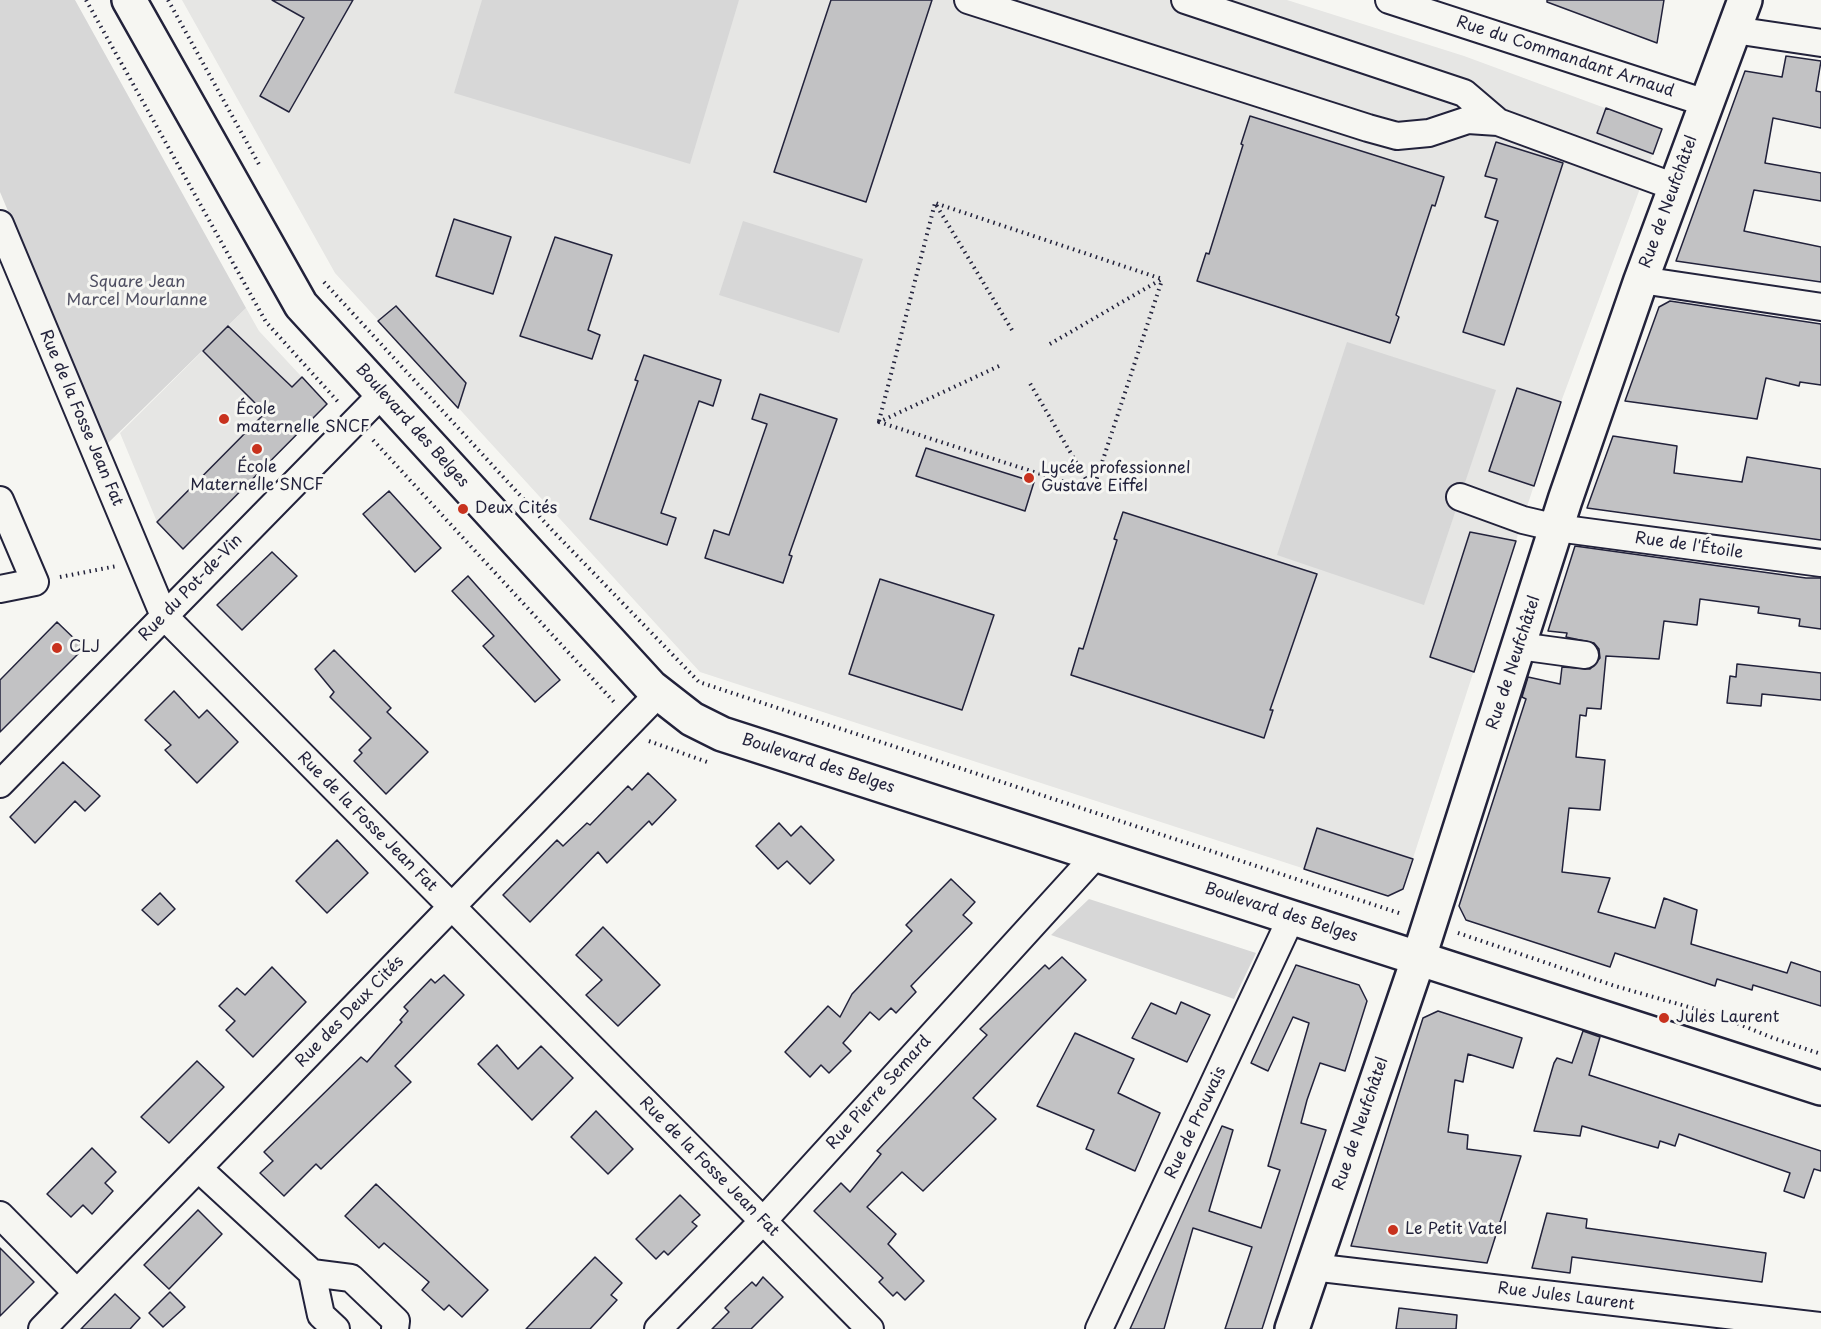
<!DOCTYPE html>
<html>
<head>
<meta charset="utf-8">
<style>
  body { margin:0 }
  canvas { display:block; background:#f6f6f2 }
</style>
</head>
<body>
<canvas width="1821" height="1329"></canvas>
<script>
const ctx = document.querySelector('canvas').getContext('2d');
ctx.lineJoin = 'round';
function paint(path, color) { ctx.fillStyle = color; ctx.fill(path, 'evenodd'); }
const toPath = rows => new Path2D(rows.map(r => 'M' + r).join(''));
function trace(path, color, width, dash) { ctx.strokeStyle = color; ctx.lineWidth = width; ctx.lineCap = dash ? 'butt' : 'round'; ctx.setLineDash(dash || []); ctx.stroke(path); }
function label(font, color, halo, rows, align = 'center') {
  ctx.font = font + ' "Playpen Sans",sans-serif'; ctx.lineWidth = 6; ctx.setLineDash([]); ctx.textBaseline = 'middle'; ctx.strokeStyle = halo; ctx.fillStyle = color; for (const [text, x, y, turn = 0] of rows) {
    ctx.save(); ctx.translate(x, y); ctx.rotate((+turn || 0) * Math.PI / 180); ctx.textAlign = isNaN(turn) ? turn : align; if (halo) ctx.strokeText(text, 0, 0); ctx.fillText(text, 0, 0); ctx.restore();
  }
}
paint(toPath([
  [182,0,1287,0,1464,56,1662,129,1561,402,1403,889,1388,896,700,672,335,273],
  [246,308,259,331,327,404,183,549,157,522,120,433]
]), '#e6e6e4');
paint(toPath([
  [0,0,75,0,246,308,106,445,0,192],
  [482,0,739,0,690,164,454,93],
  [743,221,863,259,839,333,719,295],
  [1347,342,1496,390,1424,605,1277,555],
  [1089,899,1256,953,1234,999,1051,935]
]), '#d7d7d7');
const building = toPath([
  [272,0,353,0,289,112,260,96,304,18,272,0],
  [831,0,932,0,866,202,774,172,831,0],
  [1547,0,1664,0,1657,43,1547,2,1547,0],
  [1786,56,1821,61,1816,91,1821,92,1821,128,1773,118,1765,163,1821,173,1821,201,1754,190,1744,231,1821,247,1821,282,1676,261,1745,71,1782,77,1786,56],
  [1606,108,1662,129,1653,154,1597,133,1606,108],
  [1250,116,1444,177,1435,206,1432,205,1396,315,1399,317,1390,343,1197,281,1206,253,1209,254,1243,145,1241,144,1250,116],
  [1496,142,1563,163,1504,345,1463,332,1498,221,1485,217,1497,179,1485,176,1496,142],
  [454,219,511,237,493,294,436,276,454,219],
  [555,237,612,255,588,330,600,335,592,359,520,336,555,237],
  [1670,301,1821,324,1821,385,1800,382,1799,386,1766,378,1757,419,1625,401,1659,307,1670,301],
  [396,306,466,383,458,408,378,321,396,306],
  [228,326,292,387,302,377,327,404,183,549,157,522,265,413,203,351,228,326],
  [644,355,721,380,713,406,699,401,661,513,676,518,667,545,590,519,638,381,635,380,644,355],
  [1517,388,1561,402,1534,486,1489,471,1517,388],
  [760,394,837,419,789,555,792,556,783,583,705,558,714,530,729,535,767,424,752,419,760,394],
  [1613,436,1677,446,1674,473,1742,482,1747,457,1821,469,1821,540,1587,508,1613,436],
  [926,448,1034,482,1025,511,916,476,926,448],
  [389,491,441,548,415,572,363,514,389,491],
  [1123,512,1317,574,1270,710,1273,710,1264,738,1071,675,1079,648,1083,649,1117,540,1114,539,1123,512],
  [1470,532,1516,541,1474,672,1430,657,1470,532],
  [1575,546,1806,578,1821,578,1821,629,1799,626,1800,619,1758,613,1759,607,1700,599,1697,625,1664,621,1659,659,1606,656,1601,709,1587,708,1586,716,1580,715,1576,757,1605,760,1600,810,1569,808,1562,872,1610,878,1598,912,1655,928,1664,898,1697,910,1691,944,1787,973,1791,962,1821,972,1821,1006,1753,985,1752,990,1717,979,1715,986,1615,953,1610,967,1466,920,1459,906,1526,699,1522,697,1528,677,1560,684,1562,667,1590,669,1600,658,1599,649,1594,643,1566,637,1567,633,1548,631,1575,546],
  [272,552,297,576,242,630,217,605,272,552],
  [468,576,560,680,535,702,483,646,494,636,452,591,468,576],
  [880,579,994,615,962,710,849,674,880,579],
  [57,622,84,648,0,732,0,680,57,622],
  [334,650,391,708,387,712,428,752,386,794,354,761,362,753,359,750,371,738,330,697,334,692,315,669,334,650],
  [1737,664,1821,673,1821,700,1762,694,1761,706,1727,703,1730,676,1736,677,1737,664],
  [174,691,199,718,207,710,238,742,197,783,165,750,171,745,145,720,174,691],
  [63,762,100,796,85,811,75,801,35,843,10,817,63,762],
  [648,773,676,800,652,825,649,821,607,863,598,852,530,922,503,895,557,840,563,846,587,823,590,825,628,786,632,790,648,773],
  [779,823,791,836,801,826,834,860,810,884,787,861,778,869,756,846,779,823],
  [1317,828,1413,859,1403,889,1388,896,1304,869,1317,828],
  [337,840,368,873,327,913,296,881,337,840],
  [951,879,975,902,963,915,972,923,911,986,916,992,896,1013,891,1008,879,1020,870,1012,843,1043,851,1051,829,1073,821,1065,810,1077,785,1052,828,1006,840,1017,852,994,912,931,906,925,951,879],
  [160,893,175,909,158,925,142,910,160,893],
  [603,927,660,985,618,1026,586,995,602,980,576,955,603,927],
  [1062,957,1086,980,973,1098,996,1119,923,1191,902,1172,867,1207,896,1234,888,1244,924,1281,905,1300,897,1292,893,1296,879,1282,883,1278,814,1211,841,1183,850,1192,881,1154,877,1151,987,1035,980,1029,1045,965,1049,969,1062,957],
  [1296,965,1359,985,1367,1001,1345,1071,1320,1063,1307,1100,1301,1123,1326,1130,1262,1329,1225,1329,1252,1247,1193,1228,1164,1329,1130,1329,1222,1126,1233,1130,1209,1211,1261,1228,1280,1170,1268,1166,1309,1023,1293,1017,1268,1071,1251,1063,1296,965],
  [272,967,306,1002,253,1057,226,1030,235,1021,219,1006,237,988,245,995,272,967],
  [444,975,464,995,395,1066,411,1082,321,1169,316,1164,284,1196,260,1173,273,1161,264,1152,361,1057,367,1062,402,1022,400,1020,408,1011,404,1007,431,979,435,983,444,975],
  [1181,1002,1210,1015,1187,1062,1132,1038,1151,1003,1176,1014,1181,1002],
  [1438,1011,1522,1038,1513,1068,1468,1054,1463,1082,1455,1080,1448,1132,1468,1135,1467,1149,1521,1156,1487,1263,1351,1246,1423,1018,1438,1011],
  [1583,1031,1600,1037,1589,1075,1821,1151,1821,1171,1814,1169,1804,1198,1784,1191,1790,1173,1679,1134,1675,1146,1660,1141,1658,1148,1582,1126,1580,1136,1534,1131,1554,1063,1557,1058,1572,1063,1583,1031],
  [1075,1033,1134,1059,1118,1093,1160,1113,1135,1171,1086,1149,1094,1130,1037,1106,1075,1033],
  [497,1045,518,1069,541,1046,573,1078,532,1120,478,1064,497,1045],
  [197,1061,224,1087,169,1143,141,1117,197,1061],
  [596,1111,633,1149,608,1174,571,1137,596,1111],
  [92,1148,116,1172,105,1183,113,1191,92,1214,83,1205,71,1217,47,1194,92,1148],
  [376,1184,488,1290,462,1317,449,1305,444,1310,434,1301,422,1290,429,1282,384,1243,379,1248,345,1216,376,1184],
  [680,1195,700,1215,692,1222,697,1226,668,1255,664,1251,656,1259,636,1239,680,1195],
  [198,1210,222,1234,169,1289,144,1265,198,1210],
  [1547,1213,1587,1219,1586,1228,1766,1253,1762,1282,1572,1257,1570,1273,1532,1268,1547,1213],
  [0,1248,34,1282,0,1316,0,1248],
  [595,1257,622,1283,611,1295,617,1300,590,1329,526,1329,595,1257],
  [763,1277,783,1297,751,1329,712,1329,729,1312,725,1308,732,1301,752,1282,756,1286,763,1277],
  [170,1292,185,1307,163,1327,149,1313,170,1292],
  [115,1294,140,1318,130,1329,81,1329,115,1294],
  [1399,1308,1457,1315,1456,1329,1396,1329,1399,1308]
]);
paint(building, '#c2c2c4');
trace(building, '#22223b', 1.5);
const minor = toPath([
  [968,0,1368,128,1397,136,1429,133,1468,120,1498,122,1675,187],
  [1185,0,1464,93,1498,122],
  [1389,0,1706,103],
  [1734,30,1821,43],
  [0,224,164,616,870,1329],
  [1641,280,1821,307],
  [1460,497,1523,520,1557,528,1821,563],
  [0,500,35,582,0,589],
  [1519,646,1585,655],
  [0,784,383,393],
  [198,1168,312,1273,321,1315,336,1329],
  [0,1215,77,1293],
  [1312,1267,1821,1326],
  [312,1273,351,1278,396,1321,395,1329],
  [42,1329,658,694],
  [658,1329,763,1221,1097,854],
  [1099,1329,1292,916]
]);
const major = toPath([
  [129,0,301,305,651,687,692,719,722,734,1821,1088],
  [1292,1329,1419,957,1565,500,1641,280,1745,0]
]);
trace(minor, '#22223b', 30);
trace(major, '#22223b', 38);
trace(toPath([
  [86,0,266,322,340,404],
  [168,0,261,168],
  [324,282,551,529,699,682,1402,914],
  [1012,330,935,203,1162,279,1048,345],
  [999,366,879,422,1093,491,1028,380],
  [879,421,935,203],
  [373,440,614,702],
  [1093,490,1162,280],
  [60,577,117,566],
  [649,741,707,762],
  [1458,933,1615,986,1717,1015,1773,1038,1821,1054]
]), '#22223b', 4, [1.5, 4.5]);
trace(minor, '#f6f6f2', 26);
trace(major, '#f6f6f2', 33);
for (const [x, y, r, color] of [
  [224,419,6,"#c8321e"],
  [257,449,6,"#c8321e"],
  [1029,478,6,"#c8321e"],
  [463,509,6,"#c8321e"],
  [57,648,6,"#c8321e"],
  [1664,1018,6,"#c8321e"],
  [1393,1230,6,"#c8321e"]
]) { const dot = new Path2D(); dot.arc(x, y, r, 0, 2 * Math.PI); ctx.fillStyle = color; ctx.fill(dot); trace(dot, '#f6f6f2', 2); }
label('16px', '#22223b', '#f6f6f2', [
  ["Rue du Commandant Arnaud",1565,57,18],
  ["Rue de Neufchâtel",1669,202,-70],
  ["Rue de la Fosse Jean Fat",81,418,67],
  ["Boulevard des Belges",412,426,48],
  ["Rue de l'Étoile",1689,546,8],
  ["Rue du Pot-de-Vin",191,588,-46],
  ["Rue de Neufchâtel",1514,663,-72],
  ["Boulevard des Belges",818,764,18],
  ["Rue de la Fosse Jean Fat",367,822,45],
  ["Boulevard des Belges",1281,913,18],
  ["Rue des Deux Cités",350,1012,-46],
  ["Rue Pierre Semard",879,1093,-48],
  ["Rue de Prouvais",1196,1123,-65],
  ["Rue de Neufchâtel",1361,1124,-71],
  ["Rue de la Fosse Jean Fat",709,1167,45],
  ["Rue Jules Laurent",1566,1297,7]
]);
label('16px', '#4f4f62', '#f6f6f2', [
  ["Square Jean",137,283],
  ["Marcel Mourlanne",137,301]
]);
label('16px', '#22223b', '#f6f6f2', [
  ["École",236,410],
  ["maternelle SNCF",236,428],
  ["École",257,468,"center"],
  ["Maternelle SNCF",257,486,"center"],
  ["Lycée professionnel",1041,469],
  ["Gustave Eiffel",1041,487],
  ["Deux Cités",475,509],
  ["CLJ",69,648],
  ["Jules Laurent",1676,1018],
  ["Le Petit Vatel",1405,1230]
], 'left');
</script>
</body>
</html>
